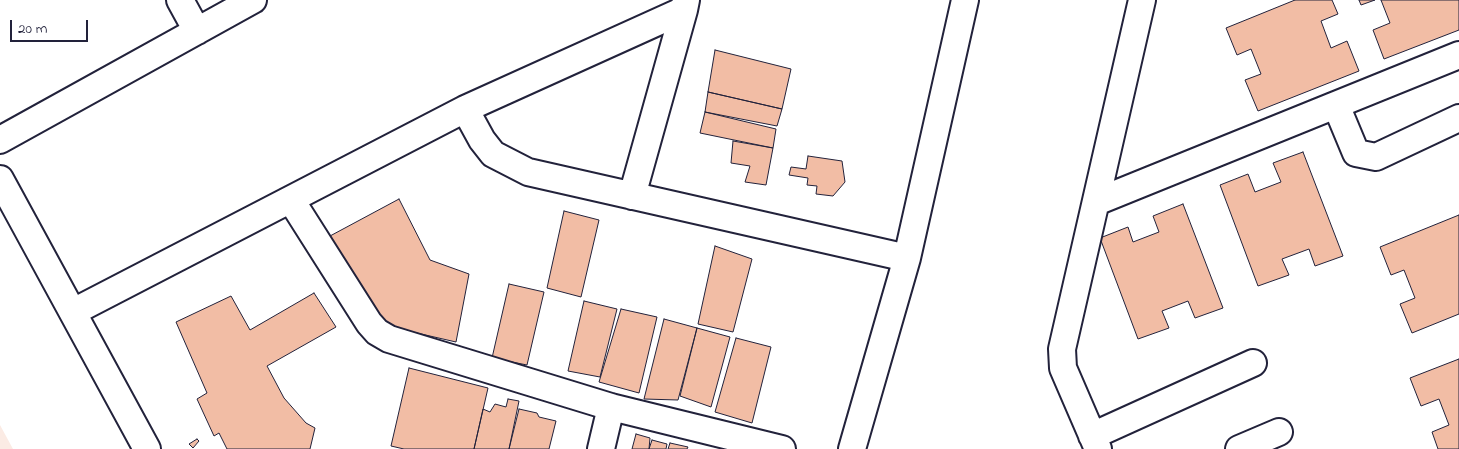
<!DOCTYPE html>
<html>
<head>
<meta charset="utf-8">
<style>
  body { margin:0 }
  #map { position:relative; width:1459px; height:449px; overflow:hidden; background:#fff; font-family:"Indie Flower",sans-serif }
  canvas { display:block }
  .scale { position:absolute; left:10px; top:20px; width:78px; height:22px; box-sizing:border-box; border:2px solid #22223b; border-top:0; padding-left:6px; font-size:15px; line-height:18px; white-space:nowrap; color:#22223b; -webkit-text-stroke:4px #fff; paint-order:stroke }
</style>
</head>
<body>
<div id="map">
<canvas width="1459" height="449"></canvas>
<div class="scale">20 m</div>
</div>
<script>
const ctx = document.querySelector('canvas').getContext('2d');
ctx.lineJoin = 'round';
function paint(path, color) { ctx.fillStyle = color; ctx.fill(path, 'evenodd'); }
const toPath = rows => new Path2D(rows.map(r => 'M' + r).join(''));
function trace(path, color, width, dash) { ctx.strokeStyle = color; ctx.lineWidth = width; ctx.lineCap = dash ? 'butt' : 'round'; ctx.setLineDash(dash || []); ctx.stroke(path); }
paint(toPath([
  [0,425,13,449,0,449]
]), '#fbebe4');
const building = toPath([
  [1295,0,1332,0,1338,14,1321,21,1331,48,1347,41,1359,71,1258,111,1245,80,1261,74,1251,49,1237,55,1226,28,1295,0],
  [1359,0,1375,0,1361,5,1359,0],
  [1381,0,1459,0,1459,30,1384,59,1373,30,1390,23,1381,0],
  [715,50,791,69,782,109,708,92,715,50],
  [708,92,782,109,777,126,705,112,708,92],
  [705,112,776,129,773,148,700,133,705,112],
  [733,141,773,148,766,185,745,182,750,166,731,163,733,141],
  [1303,152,1343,256,1315,266,1309,249,1282,259,1289,275,1258,286,1220,185,1248,174,1255,192,1281,182,1273,163,1303,152],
  [808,156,842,161,845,182,833,196,816,194,817,186,807,185,808,178,789,175,791,167,806,169,808,156],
  [399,199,430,260,469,274,456,342,382,325,330,236,399,199],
  [1183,204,1223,308,1195,318,1188,301,1162,311,1169,328,1138,339,1100,238,1128,227,1133,242,1159,232,1153,216,1183,204],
  [564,211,599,220,581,297,547,288,564,211],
  [1459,215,1459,314,1412,333,1400,304,1415,298,1404,270,1391,275,1380,247,1459,215],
  [715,246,752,259,733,332,698,324,715,246],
  [509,284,544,292,527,365,492,358,509,284],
  [314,293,336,327,267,366,284,398,306,423,315,428,310,449,227,449,219,433,214,436,197,399,207,393,176,322,231,296,250,330,314,293],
  [584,301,617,309,600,377,568,371,584,301],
  [621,309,657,317,639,393,599,382,621,309],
  [664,319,697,328,678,400,644,399,664,319],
  [697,328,730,337,711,407,680,396,697,328],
  [736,338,771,347,752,423,715,412,736,338],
  [1459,359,1459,449,1438,449,1432,432,1449,425,1439,399,1421,406,1410,378,1459,359],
  [409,368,488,388,474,449,404,449,391,446,409,368],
  [508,399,519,401,509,449,474,449,483,409,490,412,495,404,506,407,508,399],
  [519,409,537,413,539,417,556,421,549,449,509,449,519,409],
  [636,434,650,438,649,449,632,449,636,434],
  [197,439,199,441,193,448,189,444,197,439],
  [652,440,667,444,666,449,649,449,652,440],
  [670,443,688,447,687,449,668,449,670,443]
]);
paint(building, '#f2bda5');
trace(building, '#22223b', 1);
const minor = toPath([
  [180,0,197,31],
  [1336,105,1356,153,1376,157,1459,118],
  [465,109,684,10,686,0],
  [0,140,253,0],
  [0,179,147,449],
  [632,196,684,10],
  [291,200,369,323,377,332,389,339,611,407,782,449],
  [1096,202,1459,55],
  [73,312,465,109,482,140,493,154,528,172,907,258],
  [1092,436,1253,363],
  [601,449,611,407],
  [852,449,907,258,965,0],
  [1098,449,1063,368,1062,349,1142,0],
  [1239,449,1279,432]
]);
trace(minor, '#22223b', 30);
trace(minor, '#fff', 26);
</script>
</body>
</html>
